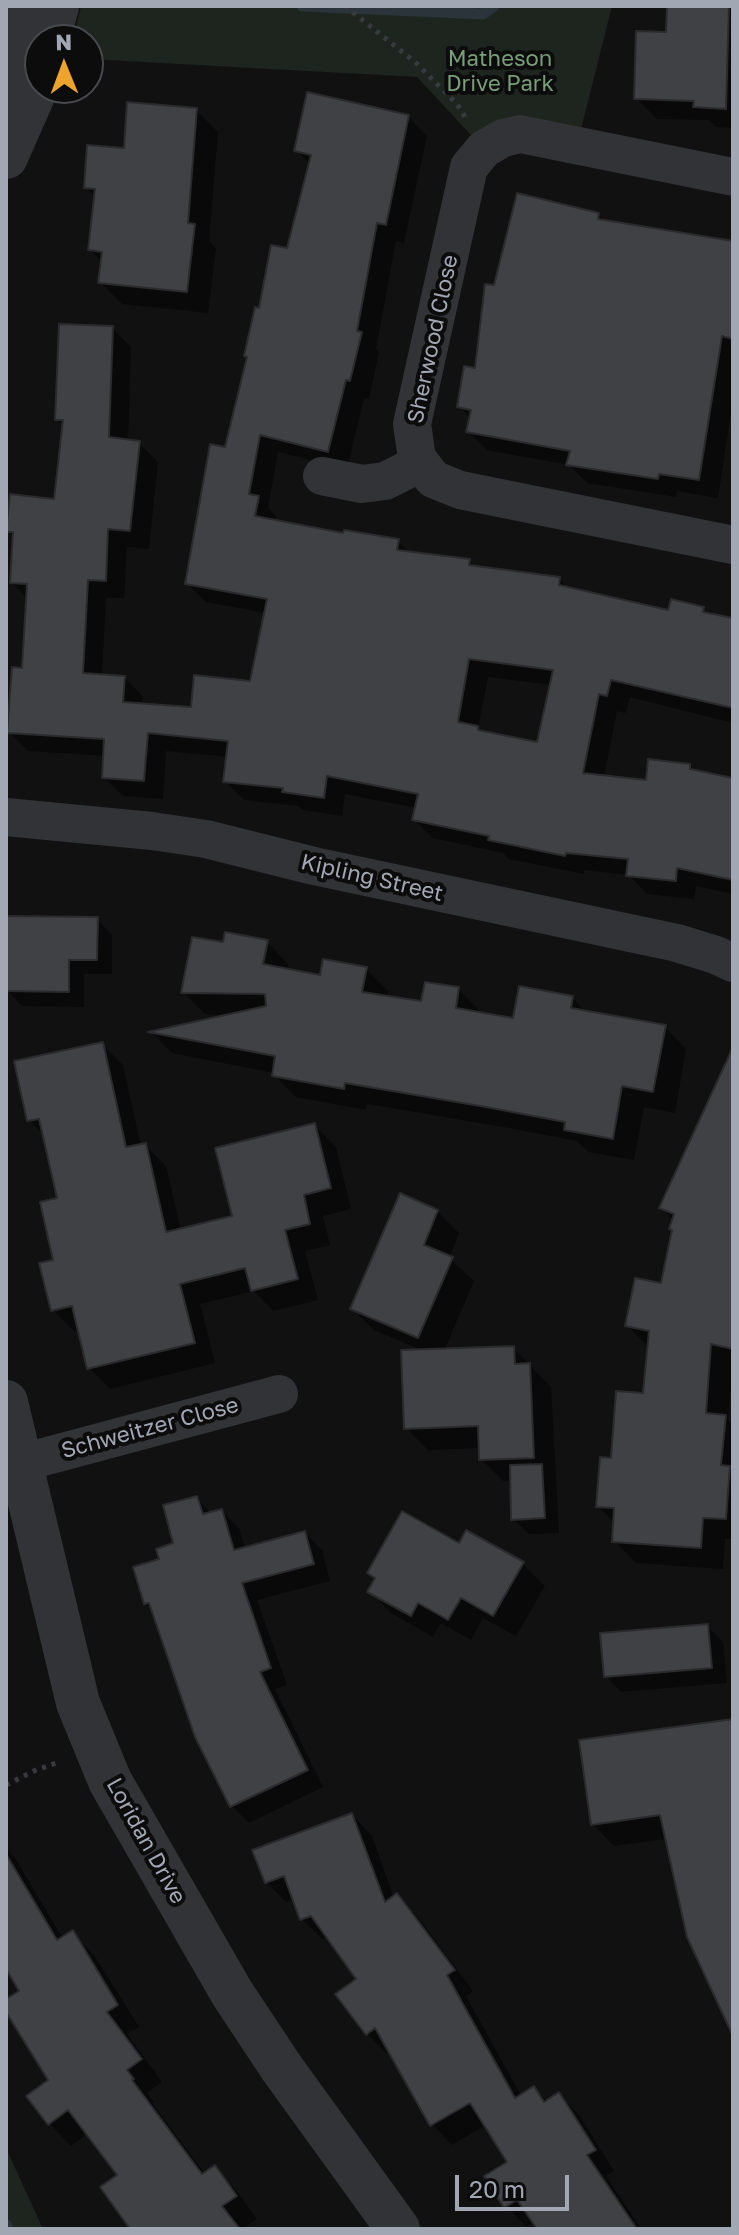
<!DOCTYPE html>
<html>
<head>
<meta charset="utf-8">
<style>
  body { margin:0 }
  #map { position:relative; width:739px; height:2235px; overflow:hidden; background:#111112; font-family:"Golos Text",sans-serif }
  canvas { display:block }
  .frame { position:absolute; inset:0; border:8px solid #a2a8b3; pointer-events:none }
  .north { position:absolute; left:24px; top:24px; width:80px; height:80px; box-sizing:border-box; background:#0c0c0d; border:2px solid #484a4f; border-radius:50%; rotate:359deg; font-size:22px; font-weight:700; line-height:32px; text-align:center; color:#a2a8b3 }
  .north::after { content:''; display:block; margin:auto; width:28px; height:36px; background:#eea32d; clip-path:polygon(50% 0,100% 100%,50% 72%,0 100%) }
  .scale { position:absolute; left:455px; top:2175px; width:114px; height:36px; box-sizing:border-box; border:4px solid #a2a8b3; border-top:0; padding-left:10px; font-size:24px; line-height:28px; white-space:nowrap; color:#a2a8b3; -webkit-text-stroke:6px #0c0c0d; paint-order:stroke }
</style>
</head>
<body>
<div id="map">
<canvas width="739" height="2235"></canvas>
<div class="frame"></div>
<div class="north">N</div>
<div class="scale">20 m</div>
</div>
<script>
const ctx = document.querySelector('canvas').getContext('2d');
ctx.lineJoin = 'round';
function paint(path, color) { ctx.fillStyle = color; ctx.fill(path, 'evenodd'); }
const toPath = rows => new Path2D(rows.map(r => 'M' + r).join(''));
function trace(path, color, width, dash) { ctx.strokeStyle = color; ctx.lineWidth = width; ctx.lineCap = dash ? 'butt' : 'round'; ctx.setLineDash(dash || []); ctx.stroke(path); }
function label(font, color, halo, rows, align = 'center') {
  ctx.font = font + ' "Golos Text",sans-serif'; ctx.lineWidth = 8; ctx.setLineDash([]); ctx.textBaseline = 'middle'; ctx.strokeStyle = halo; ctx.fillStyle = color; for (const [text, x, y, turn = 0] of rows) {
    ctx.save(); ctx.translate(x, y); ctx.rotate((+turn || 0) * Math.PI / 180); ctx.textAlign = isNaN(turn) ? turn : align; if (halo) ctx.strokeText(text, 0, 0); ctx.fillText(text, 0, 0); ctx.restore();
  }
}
paint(toPath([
  [81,6,612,6,577,145,484,149,417,77,88,59,88,40,73,40],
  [6,2148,43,2229,6,2229]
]), '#1d251e');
paint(toPath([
  [669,6,733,6,733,128,716,127,709,120,657,119,636,98,668,34],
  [196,110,218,132,209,241,216,248,208,313,122,304,100,282,102,262,90,249,96,197,86,187],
  [408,117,427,136,404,243,396,241,376,349,379,352,369,399,364,398,347,469,278,452,268,508,276,516,275,522,345,536,398,541,410,553,469,561,476,568,559,579,570,590,670,612,703,609,710,615,733,620,733,723,630,697,626,713,617,711,604,777,648,782,689,766,695,772,733,780,733,894,696,886,694,899,647,894,629,875,584,870,584,874,509,859,503,853,433,838,414,820,417,808,345,794,342,816,303,810,298,806,244,800,225,781,228,757,166,751,163,799,123,796,104,778,105,756,28,751,9,732,24,670,28,599,12,583,15,538,8,531,56,502,64,426,57,419,112,328,131,347,128,441,139,443,158,462,149,549,127,547,124,598,106,598,102,676,124,678,143,696,142,705,192,709,252,683,266,613,206,602,187,584,226,449,261,310,288,250,311,165,296,150],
  [488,677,552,685,539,745,482,733,478,729],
  [598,214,606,222,733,243,733,399,718,498,677,491,676,497,587,483,569,465,487,450,468,431,471,418,459,406,477,370,496,287],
  [97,919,112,935,112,974,84,974,84,1007,22,1006,7,990],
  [267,942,288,964,287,971,322,977,366,969,388,991,387,998,423,1004,458,989,480,1011,480,1014,515,1020,572,998,587,1013,665,1027,686,1049,675,1113,644,1107,634,1160,588,1152,577,1141,509,1128,367,1104,366,1110,296,1097,274,1075,274,1073,172,1053,152,1033,230,1016,205,1014,183,992,224,945],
  [102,1044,123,1065,141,1146,145,1145,166,1166,181,1231,235,1218,315,1126,336,1147,351,1209,323,1216,330,1245,305,1251,318,1300,273,1311,254,1291,200,1304,215,1363,110,1389,89,1368,80,1330,74,1331,53,1310,60,1199,45,1136,29,1120],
  [733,1080,733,1365,728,1420,733,1425,733,1539,725,1539,723,1569,636,1563,614,1541,615,1523,598,1506,612,1460,645,1395,649,1348,627,1325,662,1286,674,1221,661,1208],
  [437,1211,459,1233,449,1258,474,1281,444,1351,513,1348,551,1387,559,1533,529,1534,513,1519,512,1481,503,1481,481,1459,481,1448,428,1450,406,1428,424,1351,374,1330,352,1309],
  [196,1498,212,1514,222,1511,239,1528,245,1549,305,1533,322,1550,330,1581,257,1600,287,1685,275,1689,323,1787,249,1823,232,1806,155,1613,145,1603,162,1561,176,1545],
  [467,1533,523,1564,545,1586,516,1636,483,1618,471,1640,441,1623,433,1637,391,1613,370,1591,376,1579,369,1572,459,1545],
  [707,1626,723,1642,727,1683,621,1692,606,1676],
  [733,1722,733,2026,667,1839,614,1846,593,1824],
  [352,1815,372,1836,394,1898,397,1896,417,1916,473,1991,466,1996,522,2097,534,2088,548,2102,559,2095,579,2115,614,2171,606,2176,641,2229,539,2229,534,2221,526,2227,506,2206,510,2162,486,2125,452,2145,432,2124,391,2051,387,2054,367,2034,359,1980,328,1937,322,1939,302,1919,295,1899,286,1902,266,1882],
  [6,1848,15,1858,63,1939,72,1933,94,1955,139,2027,127,2034,162,2082,147,2093,154,2102,152,2103,205,2174,214,2168,236,2190,257,2219,242,2229,132,2229,120,2175,88,2133,71,2146,50,2124,28,2096,50,2080,6,2008,6,2001,22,1991,6,1965]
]), '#0007');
trace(toPath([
  [302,6,483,14,494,6],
  [6,2225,8,2229]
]), '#2a343a', 11);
const building = toPath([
  [667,6,729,6,726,109,693,107,694,101,634,99,636,31,666,32,667,6],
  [307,92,409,115,386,225,377,223,357,331,362,332,350,381,346,380,328,452,260,435,249,494,259,496,255,516,343,533,344,530,399,539,397,550,470,559,469,565,560,577,559,585,668,610,671,599,704,607,703,612,733,618,733,708,611,680,607,696,599,694,583,773,646,780,648,759,690,764,690,769,733,778,733,880,677,868,676,881,626,876,628,859,566,853,565,856,488,840,489,836,412,820,418,794,327,776,324,798,282,792,283,788,223,782,228,741,148,733,144,781,102,778,104,739,7,733,12,667,22,668,27,584,10,583,13,532,6,532,10,494,54,499,63,420,55,420,59,324,113,326,109,437,140,441,130,531,108,529,106,581,88,580,83,673,125,676,123,702,191,707,194,675,250,681,267,599,185,584,210,444,225,447,247,357,244,356,255,307,259,308,271,245,287,248,311,155,294,151,307,92],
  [469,659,553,670,537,742,478,730,478,726,458,722,469,659],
  [127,102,197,108,188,223,195,224,187,292,98,283,102,252,88,250,95,189,84,188,87,145,124,148,127,102],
  [517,193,599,213,598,219,733,241,733,339,722,336,699,480,659,474,658,479,566,465,570,451,466,432,471,410,457,407,464,366,475,368,485,284,494,285,517,193],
  [6,916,98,917,97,960,69,960,69,992,6,991,6,916],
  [225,932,268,940,263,964,320,975,323,959,367,967,362,992,421,1001,425,982,459,987,456,1008,513,1018,519,986,573,996,571,1008,666,1025,653,1092,622,1086,613,1139,564,1130,565,1122,486,1107,345,1083,344,1089,272,1076,275,1056,148,1032,266,1006,265,994,181,993,192,937,223,942,225,932],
  [103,1042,126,1147,146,1143,166,1232,232,1216,215,1148,315,1123,331,1188,304,1195,310,1224,285,1230,298,1279,251,1291,245,1268,180,1284,195,1343,87,1369,72,1306,51,1311,39,1263,53,1260,40,1202,57,1198,39,1119,27,1121,14,1061,103,1042],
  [733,1047,733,1349,711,1344,706,1413,726,1415,721,1465,730,1466,726,1519,703,1518,701,1548,612,1542,614,1508,596,1507,600,1457,611,1458,616,1391,643,1393,649,1331,625,1326,635,1278,661,1283,672,1230,669,1229,674,1214,659,1208,733,1047],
  [400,1193,438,1210,424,1245,453,1257,418,1338,350,1309,400,1193],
  [514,1346,515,1364,530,1363,534,1458,479,1460,478,1426,404,1429,401,1350,514,1346],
  [542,1464,545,1518,511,1520,510,1465,542,1464],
  [197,1496,203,1514,222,1509,234,1550,305,1531,314,1564,242,1583,271,1668,260,1672,308,1770,230,1807,195,1737,149,1603,144,1604,133,1567,159,1559,156,1549,173,1543,163,1505,197,1496],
  [402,1511,459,1543,466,1530,524,1562,493,1616,461,1598,448,1620,418,1603,411,1616,367,1592,375,1578,367,1573,402,1511],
  [708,1624,712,1668,604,1677,600,1633,708,1624],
  [733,1719,733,2036,687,1937,660,1815,591,1825,579,1740,733,1719],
  [352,1813,385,1902,397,1893,455,1970,447,1975,515,2098,534,2086,544,2102,559,2092,596,2150,587,2155,637,2229,537,2229,517,2200,504,2208,484,2176,507,2162,470,2103,430,2126,375,2028,366,2035,335,1994,356,1979,311,1916,300,1920,284,1876,265,1883,252,1850,352,1813],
  [6,1854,57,1940,73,1930,118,2005,107,2012,142,2059,127,2070,134,2079,132,2080,202,2174,215,2165,237,2196,222,2206,240,2229,130,2229,100,2187,117,2175,68,2110,48,2125,26,2096,48,2080,6,2012,6,1999,19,1991,6,1969,6,1854]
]);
paint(building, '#404145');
trace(building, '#2b2b2e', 2);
trace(toPath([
  [345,6,415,62,457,104,465,117],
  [6,1785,36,1770,59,1762]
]), '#383a3e', 5, [4, 6]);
trace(toPath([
  [733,177,520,134,503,138,484,149,469,167,412,424,417,458,433,479,460,490,733,545],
  [322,476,362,484,385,481,421,463],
  [6,817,152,831,206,839,314,866,677,943,716,955,733,963],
  [21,1463,279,1394]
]), '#323337', 38);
trace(toPath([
  [48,40,57,6],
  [6,83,22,6],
  [6,157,32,98,40,70],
  [6,1402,78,1703,110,1781,232,1993,281,2067,398,2229]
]), '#323337', 44);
label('22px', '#799e79', '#0c0c0d', [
  ["Matheson",500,59],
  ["Drive Park",500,84]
]);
label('22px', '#a2a8b3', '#0c0c0d', [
  ["Sherwood Close",433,339,-78],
  ["Kipling Street",372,878,13],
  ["Schweitzer Close",150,1428,-15],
  ["Loridan Drive",146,1841,61]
]);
</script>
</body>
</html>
